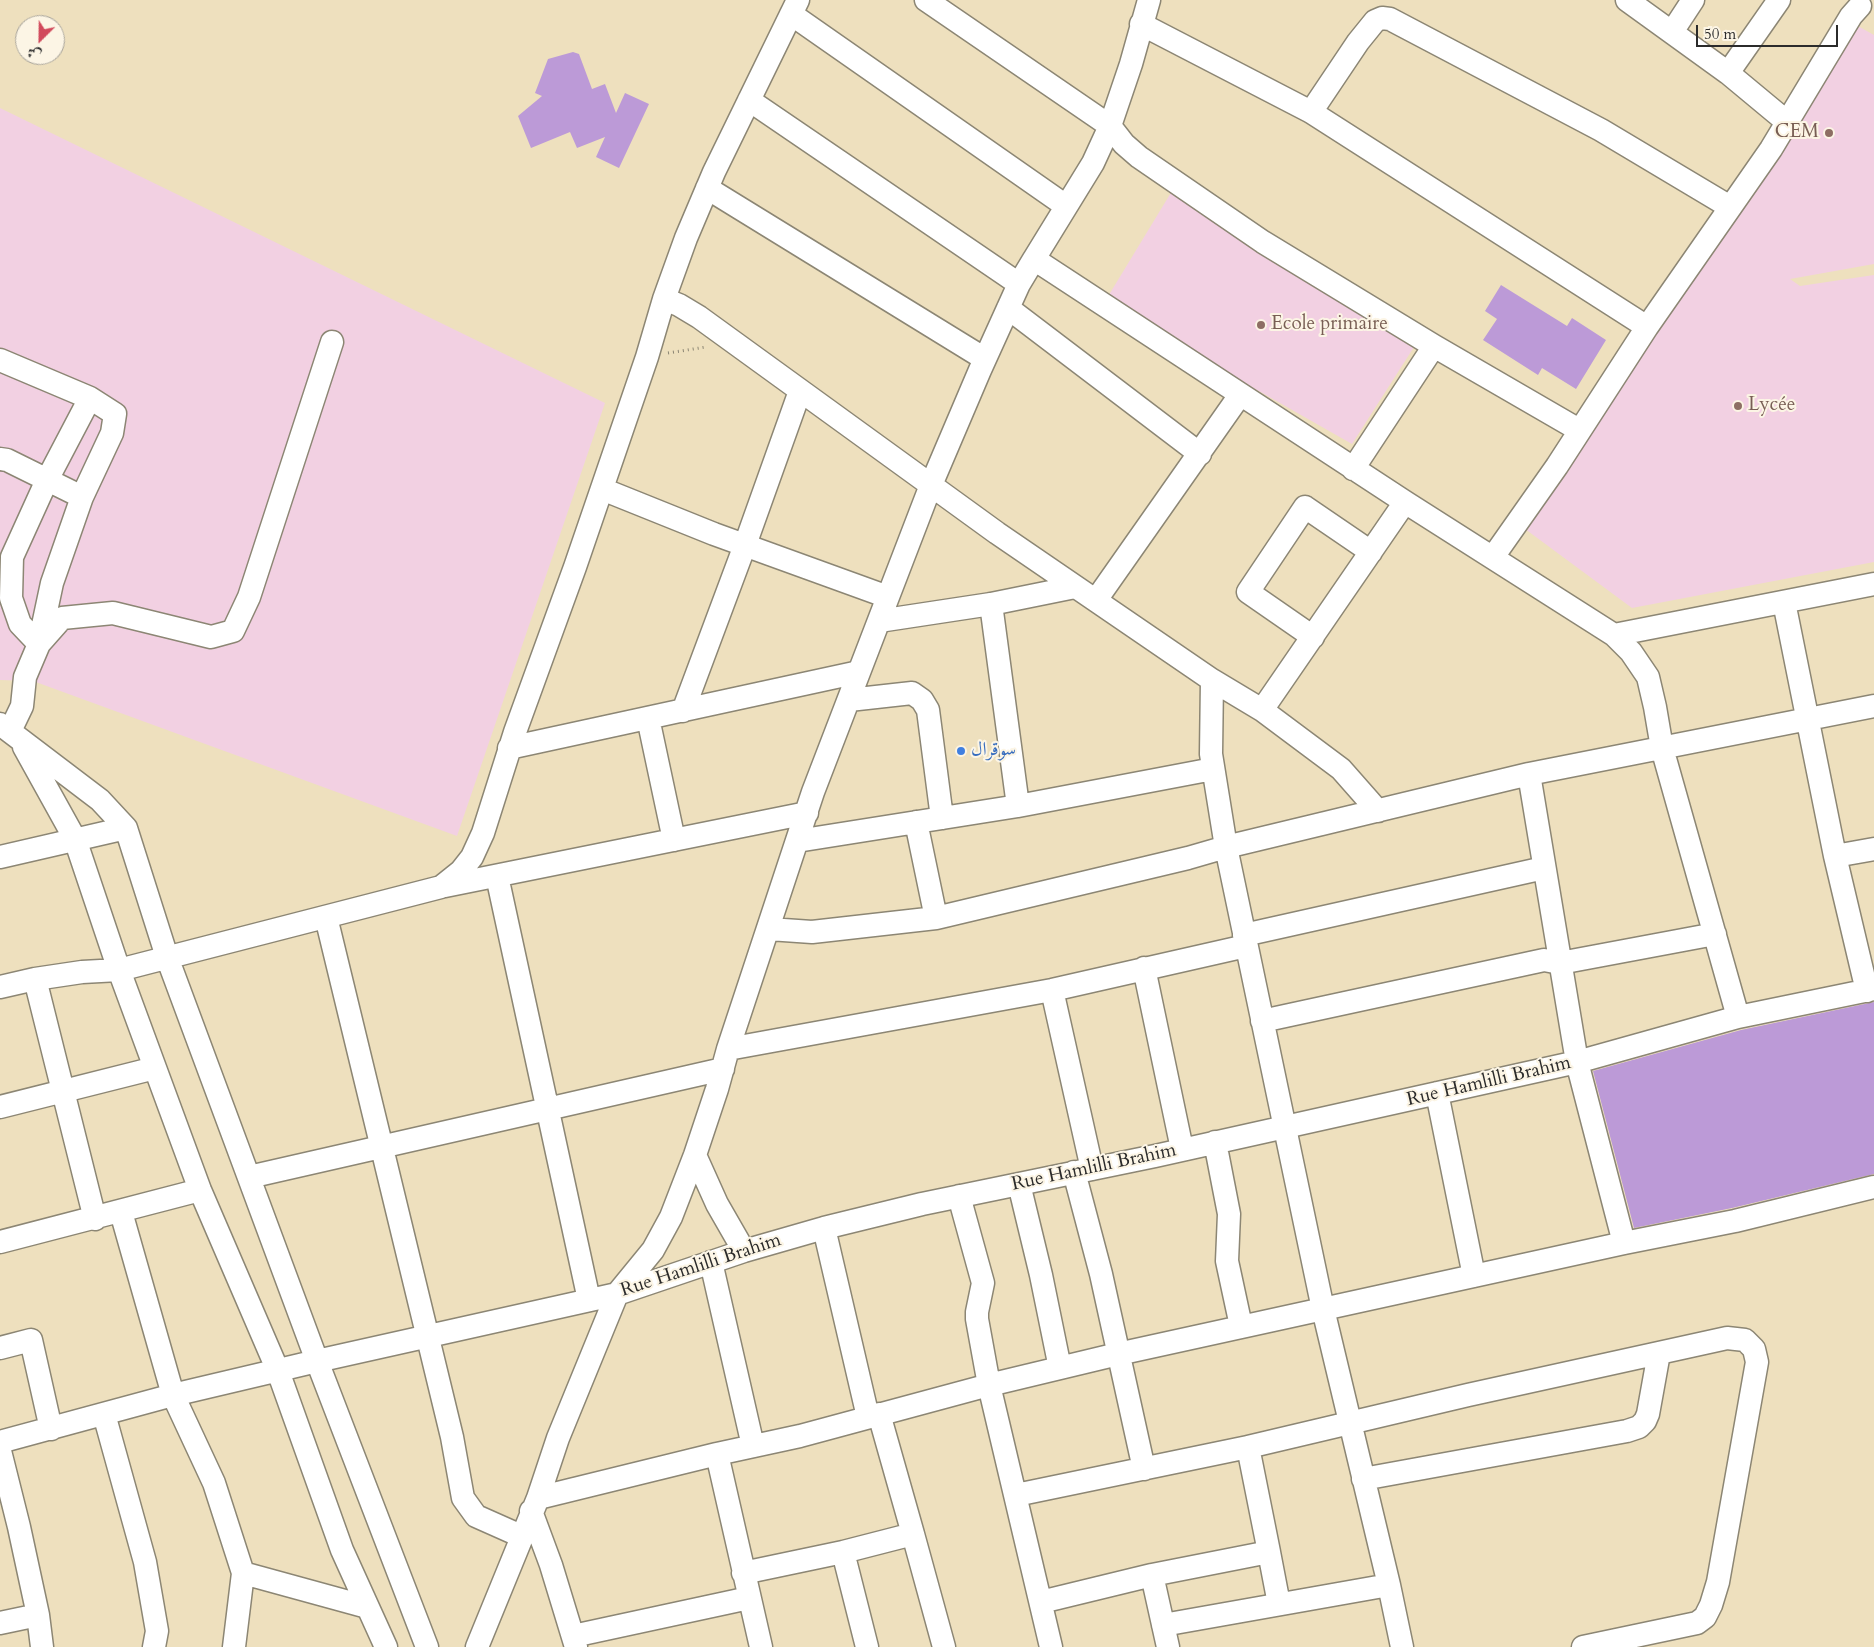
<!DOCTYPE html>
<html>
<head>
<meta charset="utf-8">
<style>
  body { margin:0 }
  #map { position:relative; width:1874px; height:1647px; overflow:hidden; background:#eee0be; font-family:Cardo,Amiri,serif }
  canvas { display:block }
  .north { position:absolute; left:15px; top:15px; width:50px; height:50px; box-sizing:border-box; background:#fcf5e5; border:1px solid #a8a49b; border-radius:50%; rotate:203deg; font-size:14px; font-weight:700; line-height:20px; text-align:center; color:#2b2b2b }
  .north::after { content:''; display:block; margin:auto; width:18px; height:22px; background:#d1495b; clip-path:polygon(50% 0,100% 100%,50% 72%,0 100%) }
  .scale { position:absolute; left:1696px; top:25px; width:142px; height:22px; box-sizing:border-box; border:2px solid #2b2b2b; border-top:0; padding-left:6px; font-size:15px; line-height:18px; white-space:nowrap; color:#2b2b2b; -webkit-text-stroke:4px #fcf5e5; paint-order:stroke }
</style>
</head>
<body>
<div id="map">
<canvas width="1874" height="1647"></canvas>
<div class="north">ش</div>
<div class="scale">50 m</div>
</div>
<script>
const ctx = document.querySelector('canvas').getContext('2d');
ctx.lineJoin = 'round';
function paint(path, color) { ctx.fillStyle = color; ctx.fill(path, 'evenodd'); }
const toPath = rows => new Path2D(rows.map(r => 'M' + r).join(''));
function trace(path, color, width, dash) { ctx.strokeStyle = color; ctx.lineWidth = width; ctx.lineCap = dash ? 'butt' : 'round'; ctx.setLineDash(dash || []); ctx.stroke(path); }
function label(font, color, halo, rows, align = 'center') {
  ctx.font = font + ' Cardo,Amiri,serif'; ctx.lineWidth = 4; ctx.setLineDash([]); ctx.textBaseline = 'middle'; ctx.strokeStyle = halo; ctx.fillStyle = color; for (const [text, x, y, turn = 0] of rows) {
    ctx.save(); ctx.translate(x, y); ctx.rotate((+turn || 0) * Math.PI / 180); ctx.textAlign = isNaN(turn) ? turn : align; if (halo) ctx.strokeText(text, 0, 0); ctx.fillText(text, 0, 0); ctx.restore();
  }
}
paint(toPath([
  [1856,25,1874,35,1874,264,1790,279,1800,286,1874,275,1874,562,1632,608,1521,526],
  [0,108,605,403,457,836,33,681,0,680],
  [1172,191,1414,347,1352,444,1104,303]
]), '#f2d0e2');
paint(toPath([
  [573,52,579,54,592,89,605,84,616,113,625,93,649,104,619,168,596,157,605,137,577,148,570,132,531,148,518,116,542,96,535,93,548,59],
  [1501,285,1567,326,1572,318,1606,340,1576,389,1542,368,1538,375,1483,340,1497,319,1485,311],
  [1874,1002,1874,1174,1732,1208,1634,1228,1593,1071,1741,1030]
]), '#bc9ad7');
const minor = toPath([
  [926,0,1110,126,1124,144,1139,157,1263,242,1434,346,1579,430],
  [1627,0,1728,73,1787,122],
  [791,14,1066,206],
  [1141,24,1311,112,1647,327],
  [1672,32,1693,0],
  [1728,73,1779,0],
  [749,100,1019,284],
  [1311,112,1358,42,1375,21,1382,18,1390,19,1601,130,1730,207],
  [707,188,985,359],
  [1034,259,1093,163,1110,126,1131,64,1149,0],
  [664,299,679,305,699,317,997,533,1212,680,1262,710,1341,769,1378,811],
  [1008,308,1200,454],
  [0,360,90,398,115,414,112,433,82,497,52,583,39,644,20,624,11,598,12,557,47,480,90,398],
  [0,459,7,460,82,497],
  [1353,469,1434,346],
  [602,489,714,534,888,597],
  [1493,557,1557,466,1647,327,1771,149,1851,16,1860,6],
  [1096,600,1240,395],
  [1784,602,1835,856,1867,991],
  [879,621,991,604,1075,587],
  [1614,635,1874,584],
  [1313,637,1248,592,1305,507,1371,552],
  [1212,680,1211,754,1226,847,1323,1309,1389,1585,1402,1647],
  [849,700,912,693,922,700,928,710,942,818],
  [1262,710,1405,502],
  [683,711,745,545,800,391],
  [648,718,674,840],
  [0,724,100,800,126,828,167,957,317,1361,427,1647],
  [10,731,22,706,25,677,39,644,62,618,113,613,211,637,233,631,249,597,332,342],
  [24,747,75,839,119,970,200,1190,278,1371,342,1550,386,1647],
  [509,748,859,672],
  [1529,774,1577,1062,1624,1243],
  [1018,806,1213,769],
  [797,841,1018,806,991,604],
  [1835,856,1874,849],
  [0,857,126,828],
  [497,876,589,1300],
  [445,886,807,813],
  [326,917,452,1437,463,1498,476,1516,521,1536],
  [936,918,1188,858,1226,847,1529,774,1874,706],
  [769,929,812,932,936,918,916,822],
  [1244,935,1544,868],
  [1144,968,1182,1149],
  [35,979,95,1219],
  [0,987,35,979,82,972,119,970,441,887,461,871,472,857,483,833,515,732,575,567,647,357,664,299,686,238,714,172,798,0],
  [1052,990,1092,1169],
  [1262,1021,1544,960,1560,963,1715,934],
  [728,1049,1052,990,1246,946],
  [1437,1093,1474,1276],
  [0,1107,155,1068],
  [1215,1142,1229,1214,1227,1261,1241,1326],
  [695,1155,717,1204,744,1251],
  [1074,1172,1101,1274,1144,1469],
  [249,1177,723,1069],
  [1019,1184,1041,1275,1060,1368],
  [959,1196,983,1283,977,1312,977,1319,989,1385,1051,1647],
  [121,1212,173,1395,214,1483,243,1573,234,1647],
  [824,1228,868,1417],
  [0,1242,200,1190],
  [711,1262,753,1446],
  [0,1348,31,1340,51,1429],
  [104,1414,145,1562,157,1631,154,1647],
  [0,1442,173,1395,317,1361,617,1294,744,1251,824,1228,922,1204,1155,1156,1577,1062,1738,1017,1874,989],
  [0,1451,19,1527,38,1615,42,1647],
  [717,1454,761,1647],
  [1363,1479,1627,1431,1639,1427,1645,1421,1648,1414,1659,1353],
  [1016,1495,1248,1447],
  [538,1498,717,1454,800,1436,989,1385,1118,1354,1624,1243,1735,1221,1874,1187],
  [531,1511,551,1565,576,1647],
  [913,1534,944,1647],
  [843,1552,867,1647],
  [1269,1552,1248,1447,1468,1395,1727,1338,1745,1340,1754,1349,1757,1362,1718,1582,1711,1605,1705,1617,1697,1623,1583,1647],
  [243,1573,367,1607],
  [743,1573,843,1552,913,1534,879,1414],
  [1152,1575,1269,1552,1279,1604],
  [1041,1602,1152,1575,1168,1647],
  [0,1623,38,1615],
  [1163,1625,1389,1585],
  [573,1636,749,1598],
  [477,1647,538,1498,558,1438,617,1294,653,1250,671,1217,695,1155,717,1089,728,1049,813,792,931,485,980,370,1019,284,1034,259,1405,502,1614,635,1631,652,1648,677,1655,707,1662,748,1738,1017]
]);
trace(minor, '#8c8674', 25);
trace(toPath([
  [668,353,706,347]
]), '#8c8674', 3, [1, 4]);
trace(minor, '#fff', 22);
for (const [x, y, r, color] of [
  [1829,133,5,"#8d6e63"],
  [1261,325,5,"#8d6e63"],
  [1738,406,5,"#8d6e63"],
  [961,751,5,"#3f7fe0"]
]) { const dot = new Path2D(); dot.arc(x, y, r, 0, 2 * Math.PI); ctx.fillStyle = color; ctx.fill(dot); trace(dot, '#fcf5e5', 2); }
label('19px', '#785e54', '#fcf5e5', [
  ["CEM",1819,133,"right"],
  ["Ecole primaire",1271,325],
  ["Lycée",1748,406]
], 'left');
label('19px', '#366cbe', '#fcf5e5', [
  ["سوقرال",971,751]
], 'left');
label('19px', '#2b2b2b', '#fcf5e5', [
  ["Rue Hamlilli Brahim",1489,1082,-13],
  ["Rue Hamlilli Brahim",1094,1168,-12],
  ["Rue Hamlilli Brahim",701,1266,-18]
]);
</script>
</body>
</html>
